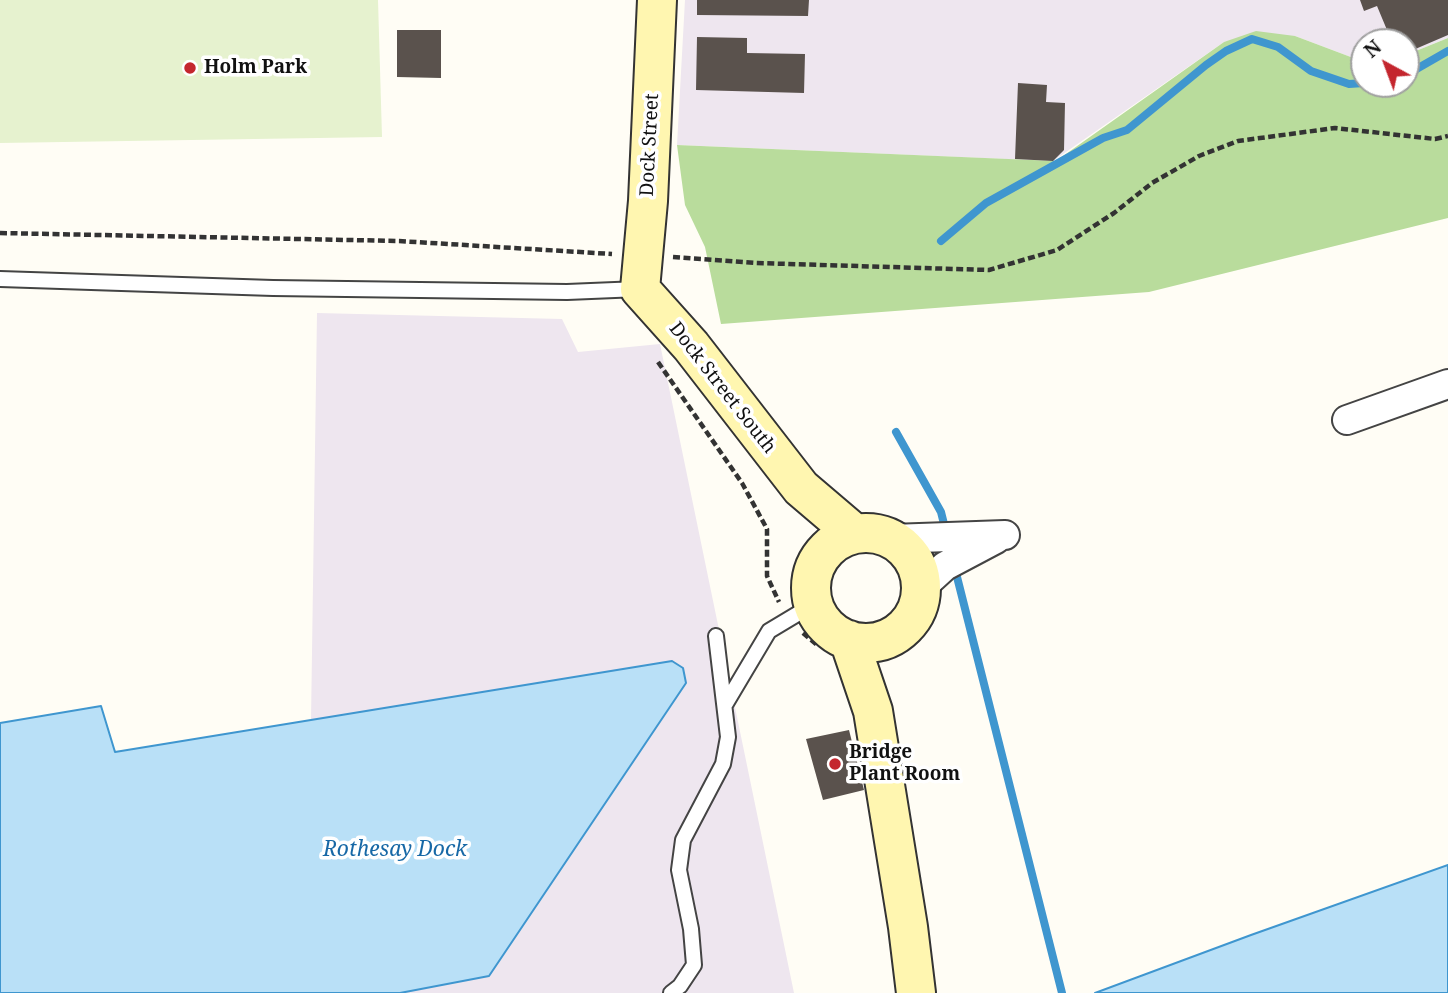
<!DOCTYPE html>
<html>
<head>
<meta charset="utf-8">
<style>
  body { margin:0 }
  #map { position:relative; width:1448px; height:993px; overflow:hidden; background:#fffdf5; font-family:"Noto Serif",serif }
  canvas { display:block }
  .north { position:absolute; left:1350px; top:28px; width:70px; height:70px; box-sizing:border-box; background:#fff; border:2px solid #a0a0a0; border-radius:50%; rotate:319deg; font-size:19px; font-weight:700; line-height:28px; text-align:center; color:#111 }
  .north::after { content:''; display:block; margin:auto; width:24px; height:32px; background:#c4262e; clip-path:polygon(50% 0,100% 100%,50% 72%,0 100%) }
</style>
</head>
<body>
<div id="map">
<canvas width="1448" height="993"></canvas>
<div class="north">N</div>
</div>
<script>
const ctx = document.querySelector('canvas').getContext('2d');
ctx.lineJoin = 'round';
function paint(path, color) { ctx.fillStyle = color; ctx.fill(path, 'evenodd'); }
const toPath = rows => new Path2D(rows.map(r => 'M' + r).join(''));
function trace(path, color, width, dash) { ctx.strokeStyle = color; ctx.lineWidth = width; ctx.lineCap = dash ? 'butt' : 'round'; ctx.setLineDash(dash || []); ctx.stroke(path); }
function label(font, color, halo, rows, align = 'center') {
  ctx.font = font + ' "Noto Serif",serif'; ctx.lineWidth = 7; ctx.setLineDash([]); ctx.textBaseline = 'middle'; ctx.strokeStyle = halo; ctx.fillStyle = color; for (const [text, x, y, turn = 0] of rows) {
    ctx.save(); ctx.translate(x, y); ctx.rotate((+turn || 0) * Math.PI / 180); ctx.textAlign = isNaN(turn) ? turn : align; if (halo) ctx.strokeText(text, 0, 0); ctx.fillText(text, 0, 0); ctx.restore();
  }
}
paint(toPath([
  [685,0,1448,0,1448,38,1406,55,1406,42,1364,42,1364,62,1295,36,1224,42,1053,161,677,145],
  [317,313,562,319,578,352,660,344,794,993,396,993,672,661,311,720]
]), '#eee6ef');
paint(toPath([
  [1256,31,1295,36,1364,62,1364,84,1406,84,1406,55,1448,38,1448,218,1149,292,721,324,705,247,685,205,677,145,1056,161,1224,42]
]), '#b9dc9c');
paint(toPath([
  [0,0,378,0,382,137,0,143]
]), '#e6f2cf');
const water = toPath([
  [672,661,683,668,686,683,489,976,400,993,0,993,0,723,101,706,115,752,672,661],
  [1448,865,1448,993,1095,993,1251,935,1448,865]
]);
paint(water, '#b9e0f7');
trace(water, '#3f96cf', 2);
trace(toPath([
  [1406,75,1448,51],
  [941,241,986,203,1103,138,1127,130,1206,65,1226,51,1252,39,1278,47,1311,71,1349,84,1364,83],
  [896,432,941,512,946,532],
  [954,565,1062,993]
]), '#3f96cf', 8);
paint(toPath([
  [697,0,809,0,808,16,697,15],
  [1360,0,1448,0,1448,35,1406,53,1406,42,1392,42,1377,6,1364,11],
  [397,30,441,30,441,78,397,77],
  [697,37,747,38,747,53,805,54,804,93,696,90],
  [1018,83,1047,85,1046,102,1065,103,1064,150,1053,161,1015,159],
  [849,730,864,790,823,800,806,739]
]), '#5a524d');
const lane = toPath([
  [0,279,273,288,567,292,639,289],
  [725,705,769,631,814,604],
  [671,993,680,986,694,965,691,929,679,870,683,840,723,764,728,737,716,636]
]);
const street = toPath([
  [1347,420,1448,384],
  [891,539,1005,535],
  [922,587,945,566,996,539]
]);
const secondary = toPath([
  [657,0,648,201,640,289,691,346,801,488,855,534],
  '811 588a55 55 0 1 1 110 0a55 55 0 1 1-110 0Z',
  [849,640,873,711,908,927,916,993]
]);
trace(lane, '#444', 18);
trace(street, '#444', 32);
trace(secondary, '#333', 42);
trace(toPath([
  [0,233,399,241,612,254],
  [673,257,756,263,989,270,1057,250,1114,213,1152,183,1199,156,1238,141,1335,128,1435,139,1448,136],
  [658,362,742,483,767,529,767,576,779,602],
  [803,633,817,645]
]), '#333', 4.5, [7, 3.5]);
trace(lane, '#fff', 14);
trace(street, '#fff', 28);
trace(secondary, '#fff6b0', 38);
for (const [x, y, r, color] of [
  [190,68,7,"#c4262e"],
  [835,764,7,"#c4262e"]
]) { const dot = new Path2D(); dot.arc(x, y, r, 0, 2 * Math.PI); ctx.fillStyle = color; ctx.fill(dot); trace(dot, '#fff', 2.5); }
label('bold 19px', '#111', '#fff', [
  ["Holm Park",204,68],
  ["Bridge",849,753],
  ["Plant Room",849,775]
], 'left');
label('19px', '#111', '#fff', [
  ["Dock Street",650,145,-87],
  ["Dock Street South",722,388,52]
]);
label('italic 21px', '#1768a6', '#fff', [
  ["Rothesay Dock",395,850]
]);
</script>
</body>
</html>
